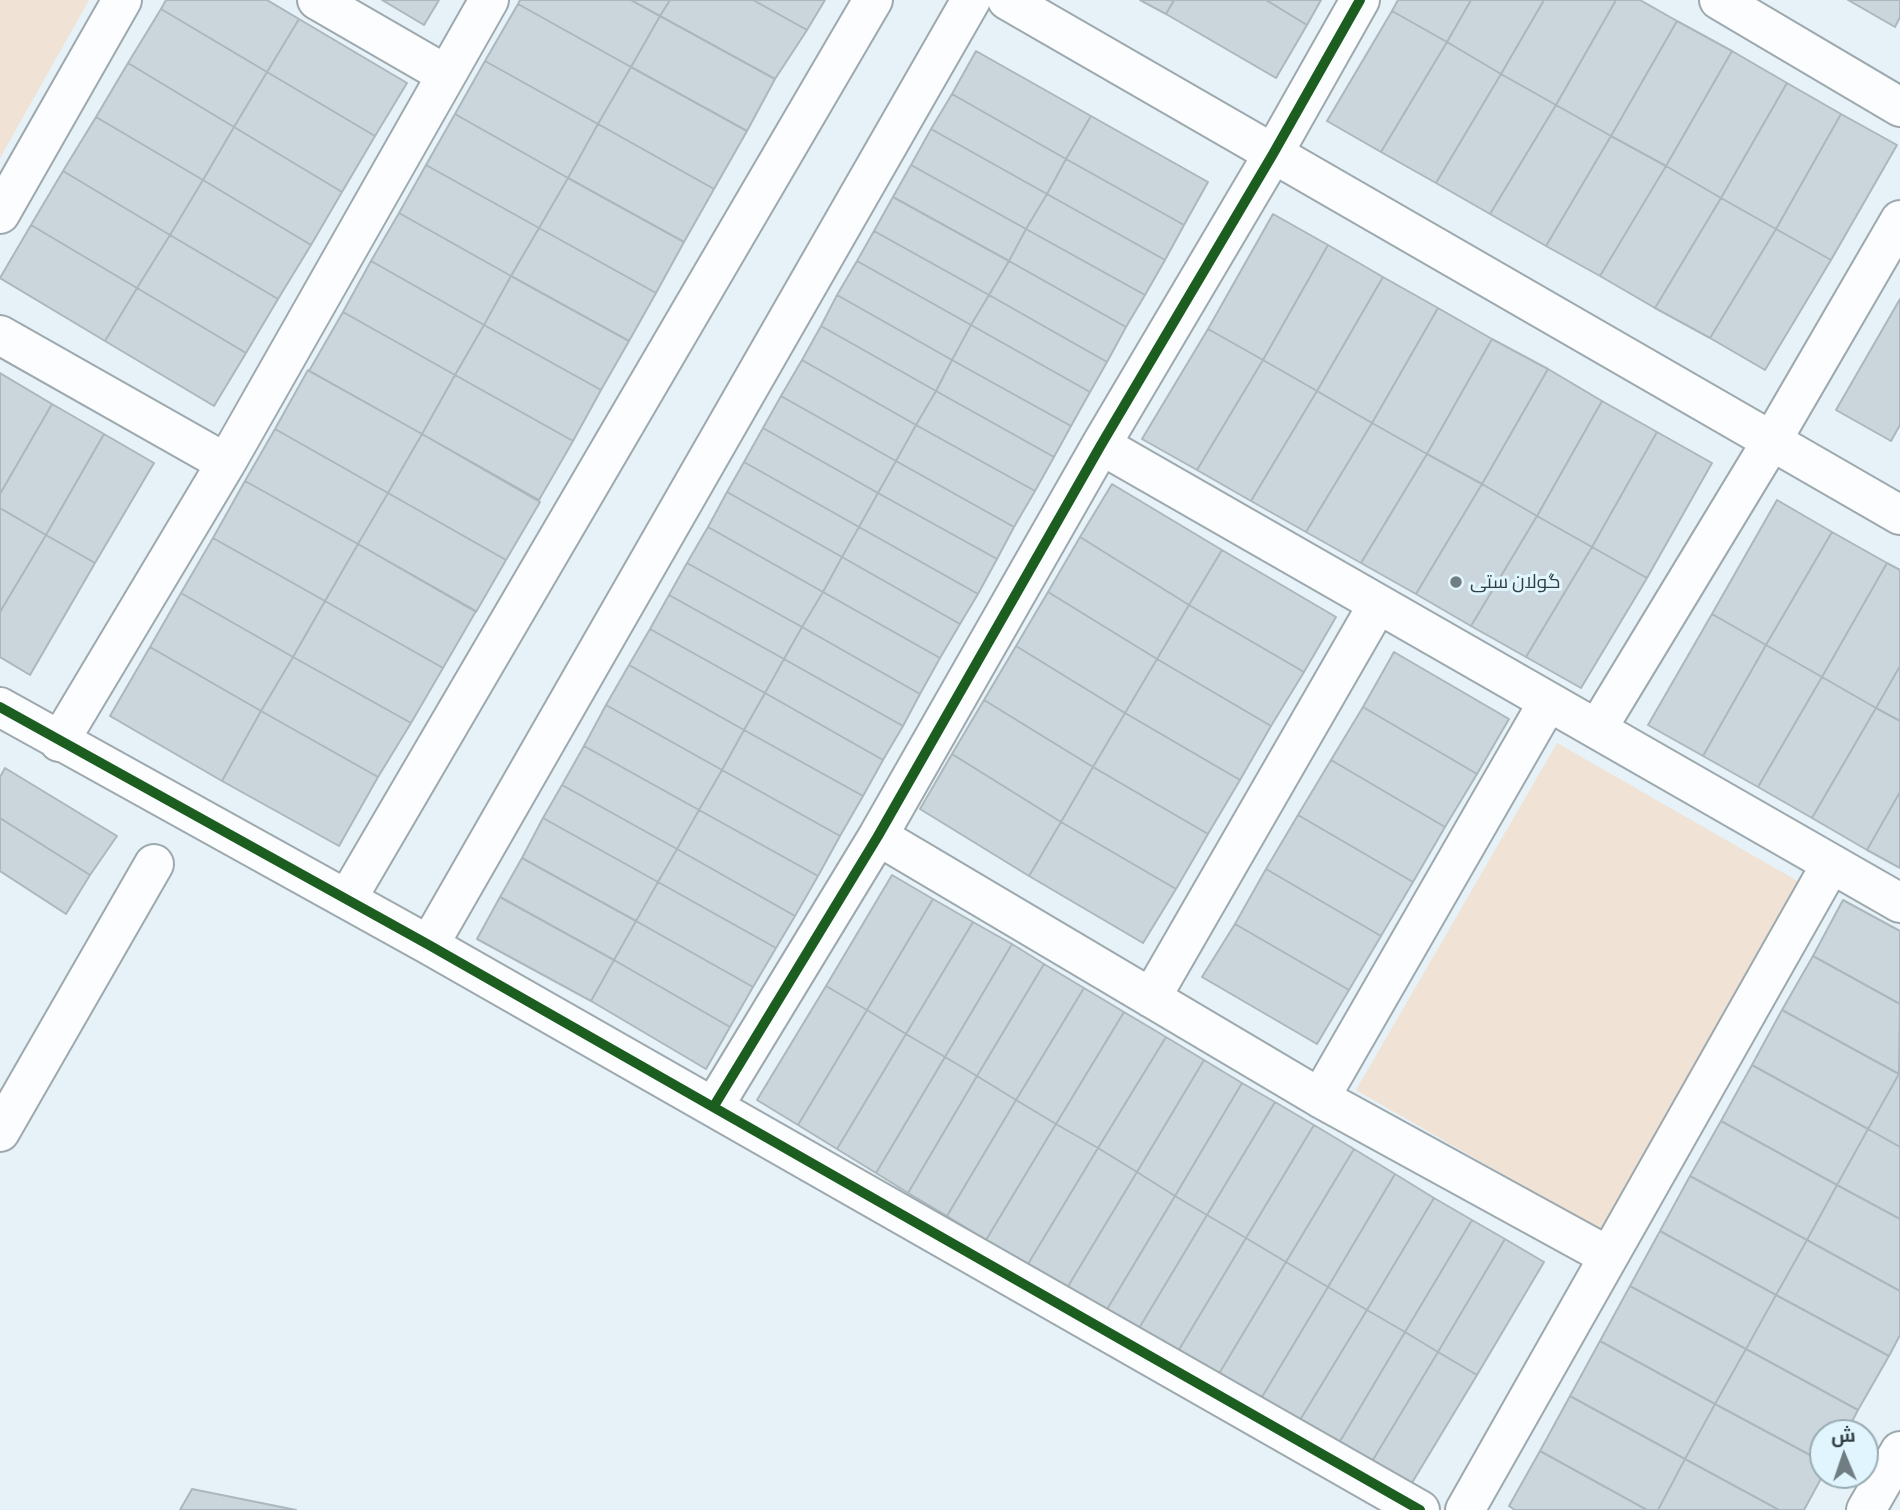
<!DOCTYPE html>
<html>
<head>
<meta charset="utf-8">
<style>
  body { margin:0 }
  #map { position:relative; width:1900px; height:1510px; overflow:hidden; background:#e6f2f7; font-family:Barlow,Cairo,sans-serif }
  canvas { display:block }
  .north { position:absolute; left:1809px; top:1419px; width:70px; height:70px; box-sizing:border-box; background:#e0f5fd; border:2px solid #9aacb3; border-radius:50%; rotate:358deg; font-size:19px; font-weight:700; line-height:28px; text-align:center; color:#303e43 }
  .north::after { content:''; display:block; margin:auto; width:24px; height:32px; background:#707d82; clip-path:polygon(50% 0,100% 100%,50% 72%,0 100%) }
</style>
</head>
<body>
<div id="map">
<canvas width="1900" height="1510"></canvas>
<div class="north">ش</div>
</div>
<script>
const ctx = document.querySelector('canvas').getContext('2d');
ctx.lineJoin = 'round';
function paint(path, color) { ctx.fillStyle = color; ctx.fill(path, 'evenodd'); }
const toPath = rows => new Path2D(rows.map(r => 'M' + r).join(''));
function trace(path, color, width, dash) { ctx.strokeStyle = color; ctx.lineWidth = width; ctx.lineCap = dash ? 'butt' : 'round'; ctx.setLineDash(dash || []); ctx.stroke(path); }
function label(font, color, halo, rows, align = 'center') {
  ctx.font = font + ' Barlow,Cairo,sans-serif'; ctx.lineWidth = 6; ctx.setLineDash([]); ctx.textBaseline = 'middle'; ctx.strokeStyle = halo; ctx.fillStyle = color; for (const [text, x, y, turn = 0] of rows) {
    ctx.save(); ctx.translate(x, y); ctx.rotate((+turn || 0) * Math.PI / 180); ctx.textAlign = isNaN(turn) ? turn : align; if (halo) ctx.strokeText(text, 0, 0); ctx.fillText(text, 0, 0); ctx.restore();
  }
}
paint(toPath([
  [0,0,89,0,0,158],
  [1557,743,1801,883,1600,1230,1356,1090]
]), '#f0e2d4');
const building = toPath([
  [166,0,267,0,299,19,267,72,161,9,166,0],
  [382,0,439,0,424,25,382,0],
  [520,0,631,0,660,16,631,67,518,4,520,0],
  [631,0,670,0,660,16,631,0],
  [670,0,753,0,807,30,775,79,660,16,670,0],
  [753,0,825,0,807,30,753,0],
  [1140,0,1174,0,1166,14,1140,0],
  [1174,0,1266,0,1307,25,1276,78,1166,14,1174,0],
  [1266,0,1321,0,1307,25,1266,0],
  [1398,0,1471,0,1447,42,1392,11,1398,0],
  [1471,0,1544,0,1501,74,1447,42,1471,0],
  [1544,0,1616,0,1556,105,1501,74,1544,0],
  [1616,0,1640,0,1677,21,1611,136,1556,105,1616,0],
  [1848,0,1900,0,1900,17,1895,27,1848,0],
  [518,4,631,67,598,124,485,61,518,4],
  [161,9,267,72,234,127,128,63,161,9],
  [1392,11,1447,42,1381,152,1327,121,1392,11],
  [660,16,775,79,747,131,631,67,660,16],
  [299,19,407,83,375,136,267,72,299,19],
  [1677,21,1732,51,1666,166,1611,136,1677,21],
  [1447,42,1501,74,1436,183,1381,152,1447,42],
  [976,51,1091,116,1066,159,952,94,976,51],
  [1732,51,1787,83,1721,198,1666,166,1732,51],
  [485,61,598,124,568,178,455,114,485,61],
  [128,63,234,127,203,180,96,117,128,63],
  [631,67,747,131,714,189,598,124,631,67],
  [267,72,375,136,342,192,234,127,267,72],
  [1501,74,1556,105,1490,214,1436,183,1501,74],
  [1787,83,1841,114,1776,229,1721,198,1787,83],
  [952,94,1066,159,1047,194,931,129,952,94],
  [1556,105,1611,136,1546,246,1490,214,1556,105],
  [455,114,568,178,539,228,426,165,455,114],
  [1841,114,1897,145,1831,260,1776,229,1841,114],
  [1091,116,1208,182,1184,225,1066,159,1091,116],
  [96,117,203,180,170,235,63,171,96,117],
  [598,124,714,189,684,242,568,178,598,124],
  [234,127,342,192,311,245,203,180,234,127],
  [931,129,1047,194,1026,229,911,165,931,129],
  [1611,136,1666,166,1600,276,1546,246,1611,136],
  [1066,159,1184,225,1165,260,1047,194,1066,159],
  [426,165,539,228,511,276,399,213,426,165],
  [911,165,1026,229,1009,261,893,197,911,165],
  [1666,166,1721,198,1655,308,1600,276,1666,166],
  [63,171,170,235,137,288,31,225,63,171],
  [568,178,684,242,656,293,539,228,568,178],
  [203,180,311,245,278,299,170,235,203,180],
  [1047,194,1165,260,1145,295,1026,229,1047,194],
  [893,197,1009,261,989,295,874,231,893,197],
  [1721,198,1776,229,1710,338,1655,308,1721,198],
  [399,213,511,276,484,325,371,261,399,213],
  [1273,214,1328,245,1263,360,1208,329,1273,214],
  [31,225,137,288,105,341,0,278,31,225],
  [539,228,656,293,629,341,511,276,539,228],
  [1026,229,1145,295,1126,327,1009,261,1026,229],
  [1776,229,1831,260,1765,370,1710,338,1776,229],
  [874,231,989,295,971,325,857,261,874,231],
  [170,235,278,299,246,353,137,288,170,235],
  [1328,245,1383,277,1317,391,1263,360,1328,245],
  [371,261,484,325,455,375,343,312,371,261],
  [857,261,971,325,952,360,837,295,857,261],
  [1009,261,1126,327,1107,362,989,295,1009,261],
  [511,276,629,341,601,390,484,325,511,276],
  [1383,277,1438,308,1372,423,1317,391,1383,277],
  [137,288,246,353,214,406,105,341,137,288],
  [837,295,952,360,936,391,821,326,837,295],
  [989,295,1107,362,1090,392,971,325,989,295],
  [1900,299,1900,425,1891,441,1836,410,1900,299],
  [1438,308,1492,339,1427,454,1372,423,1438,308],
  [343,312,455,375,422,434,309,371,343,312],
  [484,325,601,390,573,441,455,375,484,325],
  [971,325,1090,392,1071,426,952,360,971,325],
  [821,326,936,391,916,425,802,360,821,326],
  [1208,329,1263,360,1197,470,1142,439,1208,329],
  [1492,339,1548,369,1482,484,1427,454,1492,339],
  [802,360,916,425,896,461,781,396,802,360],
  [952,360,1071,426,1054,457,936,391,952,360],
  [1263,360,1317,391,1251,501,1197,470,1263,360],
  [1548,369,1602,401,1537,516,1482,484,1548,369],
  [308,370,422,434,388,493,275,429,308,370],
  [0,373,52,404,0,494,0,373],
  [455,375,573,441,539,500,422,434,455,375],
  [936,391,1054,457,1035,491,916,425,936,391],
  [1317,391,1372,423,1306,532,1251,501,1317,391],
  [781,396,896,461,878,493,763,428,781,396],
  [1602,401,1657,432,1592,547,1537,516,1602,401],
  [52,404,104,434,46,535,0,508,0,494,52,404],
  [1372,423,1427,454,1361,563,1306,532,1372,423],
  [916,425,1035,491,1014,527,896,461,916,425],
  [763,428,878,493,859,527,744,462,763,428],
  [275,429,388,493,358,544,245,481,275,429],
  [1657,432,1712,463,1647,578,1592,547,1657,432],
  [104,434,154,463,95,563,46,535,104,434],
  [422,434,540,502,506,560,388,493,422,434],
  [1427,454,1482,484,1416,594,1361,563,1427,454],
  [896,461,1014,527,997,559,878,493,896,461],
  [744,462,859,527,842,557,727,492,744,462],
  [245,481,358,544,325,601,213,538,245,481],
  [1112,484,1222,550,1189,605,1080,537,1112,484],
  [1482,484,1537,516,1471,626,1416,594,1482,484],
  [727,492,842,557,823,592,708,527,727,492],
  [388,493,506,560,476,612,358,544,388,493],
  [878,493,997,559,978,594,859,527,878,493],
  [1777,500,1832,532,1766,645,1712,614,1777,500],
  [0,508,46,535,0,612,0,508],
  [1537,516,1592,547,1526,657,1471,626,1537,516],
  [708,527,823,592,802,627,687,563,708,527],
  [859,527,978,594,960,624,842,557,859,527],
  [1832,532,1887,563,1822,677,1766,645,1832,532],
  [46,535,95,563,30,675,0,657,0,612,46,535],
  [1080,537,1189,605,1157,659,1048,592,1080,537],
  [213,538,325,601,293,657,181,593,213,538],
  [358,544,476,611,443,668,325,601,358,544],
  [1592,547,1647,578,1581,688,1526,657,1592,547],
  [1222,550,1336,617,1304,672,1189,605,1222,550],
  [842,557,960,624,940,658,823,592,842,557],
  [687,563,802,627,784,659,669,595,687,563],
  [1887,563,1900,570,1900,666,1876,708,1822,677,1887,563],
  [823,592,940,658,920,694,802,627,823,592],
  [1048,592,1157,659,1125,713,1016,646,1048,592],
  [181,593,293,657,261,711,150,647,181,593],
  [669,595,784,659,765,693,650,629,669,595],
  [325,601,443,668,411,723,293,657,325,601],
  [1189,605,1304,672,1271,726,1157,659,1189,605],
  [1712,614,1766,645,1703,756,1648,725,1712,614],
  [802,627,920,694,903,726,784,659,802,627],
  [650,629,765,693,744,730,629,665,650,629],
  [1766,645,1822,677,1758,787,1703,756,1766,645],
  [1016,646,1125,713,1093,767,984,700,1016,646],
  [150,647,261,711,222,781,110,716,150,647],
  [1394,652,1509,719,1477,774,1363,707,1394,652],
  [293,657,411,723,378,777,261,711,293,657],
  [784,659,903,726,883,760,765,693,784,659],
  [1157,659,1271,726,1240,780,1125,713,1157,659],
  [629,665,744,730,722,770,606,705,629,665],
  [1900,666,1900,721,1876,708,1900,666],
  [1822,677,1876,708,1812,818,1758,787,1822,677],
  [765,693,883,760,863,796,744,730,765,693],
  [984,700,1093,767,1061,822,952,754,984,700],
  [606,705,722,770,699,810,584,746,606,705],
  [1363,707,1477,774,1445,827,1331,760,1363,707],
  [1876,708,1900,721,1900,792,1867,850,1812,818,1876,708],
  [261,711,378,777,339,846,222,781,261,711],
  [1125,713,1240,780,1208,834,1093,767,1125,713],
  [744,730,863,796,840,836,722,770,744,730],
  [584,746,699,810,677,849,562,785,584,746],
  [952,754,1061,822,1029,876,920,809,952,754],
  [1331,760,1445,827,1413,882,1298,815,1331,760],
  [1093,767,1208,834,1176,889,1061,822,1093,767],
  [5,768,117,836,90,875,0,818,0,777,5,768],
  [722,770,840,836,818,876,699,810,722,770],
  [562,785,677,849,658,882,543,818,562,785],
  [1900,792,1900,868,1867,850,1900,792],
  [699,810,818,876,795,916,677,849,699,810],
  [1298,815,1413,882,1381,936,1266,869,1298,815],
  [0,818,90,875,66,914,0,871,0,818],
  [543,818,658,882,636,921,522,858,543,818],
  [1061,822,1176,889,1143,943,1029,876,1061,822],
  [677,849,795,916,776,948,658,882,677,849],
  [522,858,636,921,614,960,500,897,522,858],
  [1266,869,1381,936,1349,990,1235,924,1266,869],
  [892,875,933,899,867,1010,826,986,892,875],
  [658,882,776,948,753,987,636,921,658,882],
  [500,897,614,960,591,1001,477,939,500,897],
  [933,899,973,922,906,1034,867,1010,933,899],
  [1843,900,1900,931,1900,1004,1813,956,1843,900],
  [636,921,753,987,730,1027,614,960,636,921],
  [973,922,1012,944,945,1057,906,1034,973,922],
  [1235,924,1349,990,1317,1044,1202,977,1235,924],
  [1012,944,1044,964,977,1076,945,1057,1012,944],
  [1813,956,1900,1004,1899,1074,1782,1010,1813,956],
  [614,960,730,1027,706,1069,591,1001,614,960],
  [1044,964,1084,988,1016,1100,977,1076,1044,964],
  [826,986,867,1010,798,1125,757,1100,826,986],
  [1084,988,1124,1012,1056,1124,1016,1100,1084,988],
  [867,1010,906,1034,837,1149,798,1125,867,1010],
  [1782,1010,1899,1074,1868,1129,1752,1065,1782,1010],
  [1124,1012,1166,1037,1098,1148,1056,1124,1124,1012],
  [906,1034,945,1057,876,1173,837,1149,906,1034],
  [1166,1037,1204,1060,1137,1172,1098,1148,1166,1037],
  [945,1057,977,1076,908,1193,876,1173,945,1057],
  [1204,1060,1242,1083,1175,1196,1137,1172,1204,1060],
  [1752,1065,1868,1129,1837,1185,1721,1121,1752,1065],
  [1899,1074,1900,1075,1900,1147,1868,1129,1899,1074],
  [977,1076,1016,1100,947,1216,908,1193,977,1076],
  [1242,1083,1275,1102,1207,1215,1175,1196,1242,1083],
  [1016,1100,1056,1124,986,1240,947,1216,1016,1100],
  [1275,1102,1314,1125,1246,1238,1207,1215,1275,1102],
  [1721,1121,1837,1185,1807,1240,1690,1176,1721,1121],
  [1056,1124,1098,1148,1028,1264,986,1240,1056,1124],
  [1314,1125,1354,1149,1286,1262,1246,1238,1314,1125],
  [1868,1129,1900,1147,1900,1219,1837,1185,1868,1129],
  [1098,1148,1137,1172,1067,1288,1028,1264,1098,1148],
  [1354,1149,1395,1174,1328,1287,1286,1262,1354,1149],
  [1137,1172,1175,1196,1106,1311,1067,1288,1137,1172],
  [1395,1174,1434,1198,1367,1310,1328,1287,1395,1174],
  [1690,1176,1807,1240,1776,1295,1660,1231,1690,1176],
  [1837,1185,1900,1219,1900,1291,1807,1240,1837,1185],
  [1175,1196,1207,1215,1138,1330,1106,1311,1175,1196],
  [1434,1198,1472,1220,1405,1332,1367,1310,1434,1198],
  [1207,1215,1246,1238,1177,1353,1138,1330,1207,1215],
  [1472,1220,1505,1239,1438,1352,1405,1332,1472,1220],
  [1660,1231,1776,1295,1746,1349,1630,1286,1660,1231],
  [1246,1238,1286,1262,1217,1377,1177,1353,1246,1238],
  [1505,1239,1544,1262,1477,1375,1438,1352,1505,1239],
  [1807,1240,1900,1291,1900,1335,1889,1356,1776,1295,1807,1240],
  [1286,1262,1328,1287,1259,1402,1217,1377,1286,1262],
  [1630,1286,1746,1349,1715,1404,1600,1341,1630,1286],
  [1328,1287,1367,1310,1297,1425,1259,1402,1328,1287],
  [1776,1295,1889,1356,1858,1410,1746,1349,1776,1295],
  [1367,1310,1405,1332,1336,1448,1297,1425,1367,1310],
  [1405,1332,1438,1352,1368,1468,1336,1448,1405,1332],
  [1600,1341,1715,1404,1685,1459,1570,1396,1600,1341],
  [1746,1349,1858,1410,1846,1433,1823,1433,1823,1462,1715,1404,1746,1349],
  [1438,1352,1477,1375,1407,1491,1368,1468,1438,1352],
  [1570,1396,1685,1459,1658,1510,1647,1510,1540,1451,1570,1396],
  [1715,1404,1823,1462,1823,1475,1804,1510,1779,1510,1685,1459,1715,1404],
  [1540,1451,1647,1510,1515,1510,1509,1506,1540,1451],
  [1685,1459,1779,1510,1658,1510,1685,1459],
  [192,1489,296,1510,180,1510,192,1489]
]);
paint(building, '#cad6db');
trace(building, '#abb7bc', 2);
const minor = toPath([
  [317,0,445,74],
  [1007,0,1900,515],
  [1719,0,1900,107],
  [0,214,122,0],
  [0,335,226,463],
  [1101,445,1900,903],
  [0,707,429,945,1420,1510],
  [1597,729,1771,442,1900,220],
  [59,742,226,463,489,0],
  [878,836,1320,1098,1608,1256],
  [347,899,873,0],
  [429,945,971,0],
  [1151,998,1378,604],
  [1320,1098,1548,702],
  [714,1106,878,836,1101,445,1273,154,1360,0],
  [0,1132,154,864],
  [1465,1510,1831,864],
  [1866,1510,1900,1451]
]);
trace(minor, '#9da9ae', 42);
trace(minor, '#fbfdfe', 38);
trace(toPath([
  [0,707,429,945,1420,1510],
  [714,1106,878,836,1101,445,1273,154,1360,0]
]), '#1b5e20', 10);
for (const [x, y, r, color] of [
  [1456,582,7,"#707d82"]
]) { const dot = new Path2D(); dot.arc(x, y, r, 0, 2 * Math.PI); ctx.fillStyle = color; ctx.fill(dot); trace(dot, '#e0f5fd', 2.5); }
label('19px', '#303e43', '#e0f5fd', [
  ["گولان ستی",1470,582]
], 'left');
</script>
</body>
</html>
